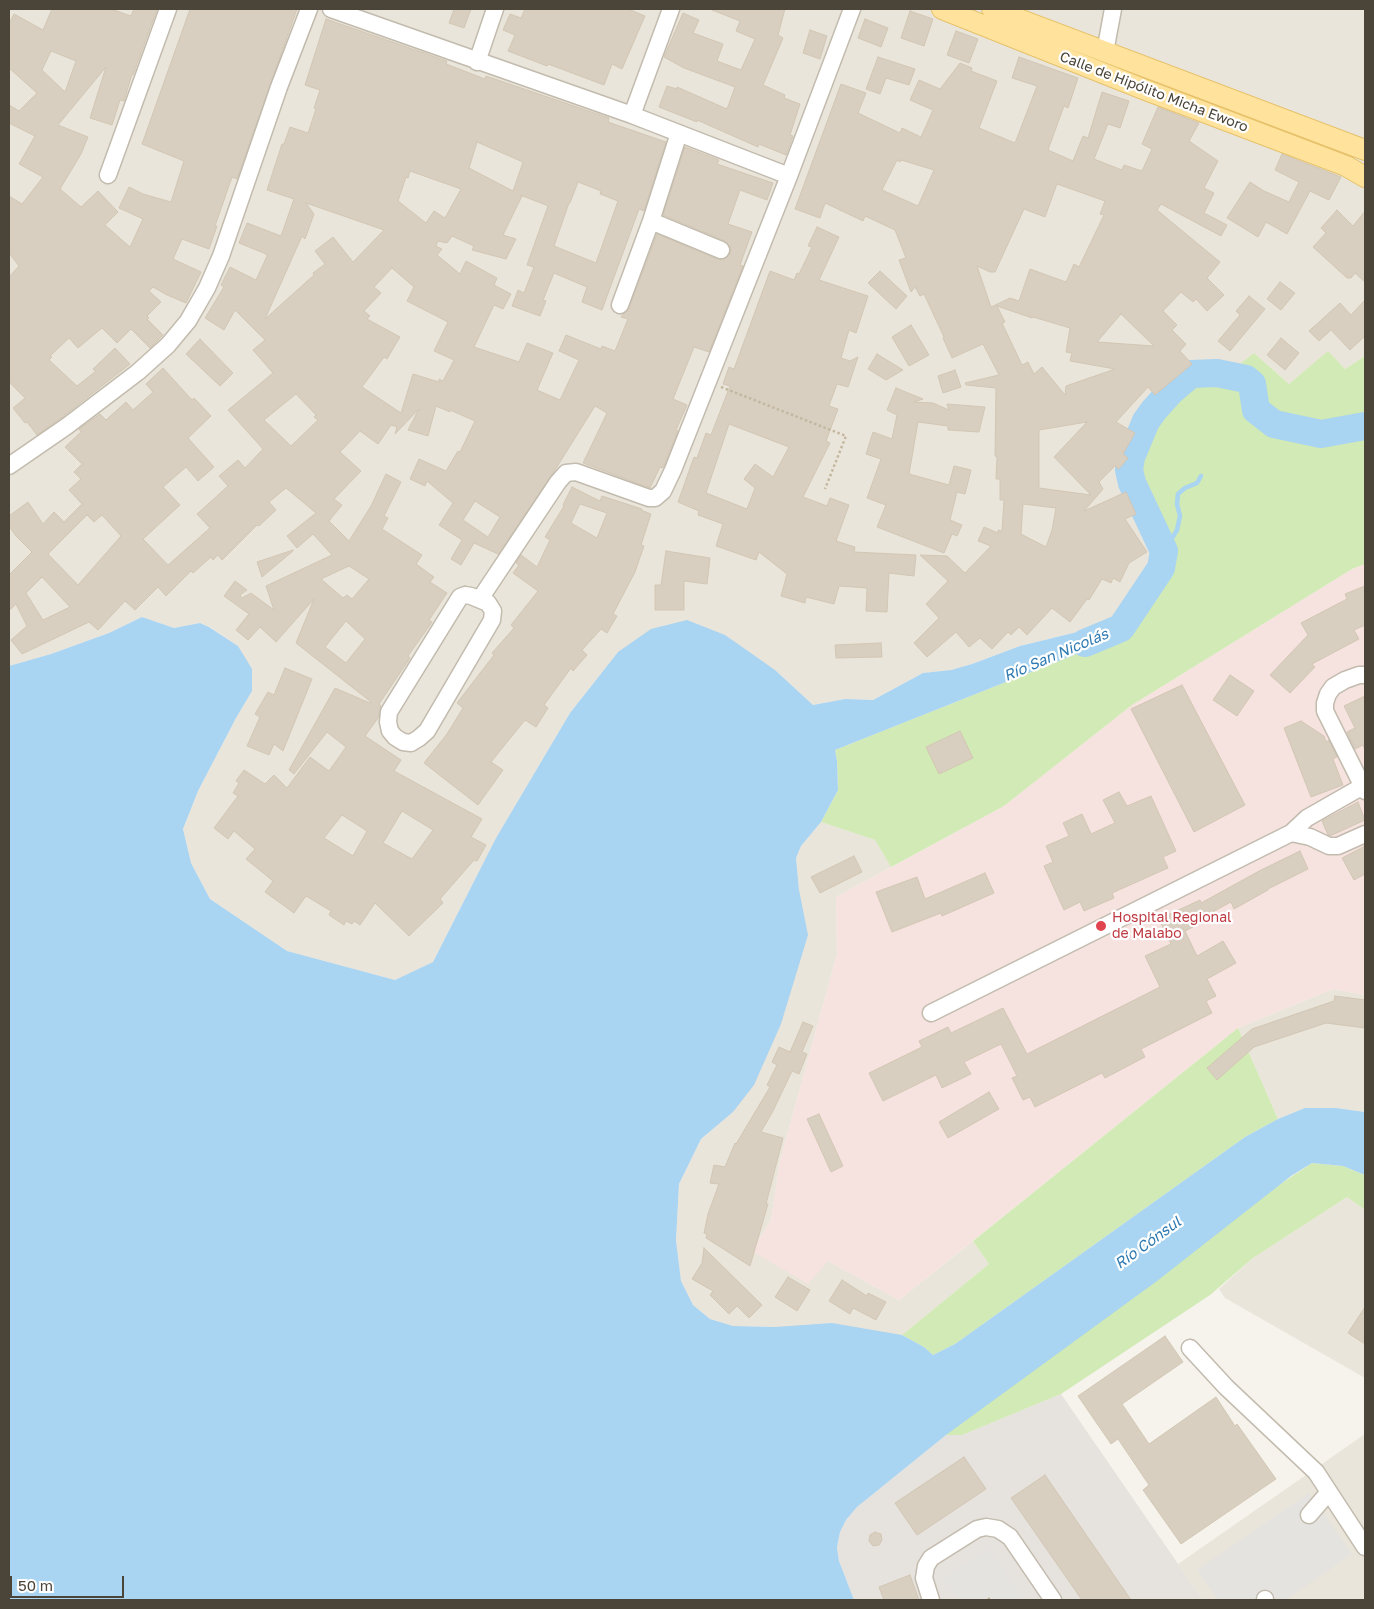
<!DOCTYPE html>
<html>
<head>
<meta charset="utf-8">
<style>
  body { margin:0 }
  #map { position:relative; width:1374px; height:1609px; overflow:hidden; background:#f6f3ec; font-family:"Golos Text",sans-serif }
  canvas { display:block }
  .frame { position:absolute; inset:0; border:10px solid #4b4439; pointer-events:none }
  .scale { position:absolute; left:10px; top:1576px; width:114px; height:22px; box-sizing:border-box; border:2px solid #4b4439; border-top:0; padding-left:6px; font-size:15px; line-height:18px; white-space:nowrap; color:#4b4439; -webkit-text-stroke:4px #fff; paint-order:stroke }
</style>
</head>
<body>
<div id="map">
<canvas width="1374" height="1609"></canvas>
<div class="frame"></div>
<div class="scale">50 m</div>
</div>
<script>
const ctx = document.querySelector('canvas').getContext('2d');
ctx.lineJoin = 'round';
function paint(path, color) { ctx.fillStyle = color; ctx.fill(path, 'evenodd'); }
const toPath = rows => new Path2D(rows.map(r => 'M' + r).join(''));
function trace(path, color, width, dash) { ctx.strokeStyle = color; ctx.lineWidth = width; ctx.lineCap = dash ? 'butt' : 'round'; ctx.setLineDash(dash || []); ctx.stroke(path); }
function label(font, color, halo, rows, align = 'center') {
  ctx.font = font + ' "Golos Text",sans-serif'; ctx.lineWidth = 4.5; ctx.setLineDash([]); ctx.textBaseline = 'middle'; ctx.strokeStyle = halo; ctx.fillStyle = color; for (const [text, x, y, turn = 0] of rows) {
    ctx.save(); ctx.translate(x, y); ctx.rotate((+turn || 0) * Math.PI / 180); ctx.textAlign = isNaN(turn) ? turn : align; if (halo) ctx.strokeText(text, 0, 0); ctx.fillText(text, 0, 0); ctx.restore();
  }
}
paint(toPath([
  [9,9,1365,9,1365,356,1345,369,1328,352,1289,384,1254,353,1226,376,1197,374,1171,390,1142,422,1122,463,1136,500,1164,564,1143,590,1124,619,1110,624,1020,646,972,664,951,670,923,673,873,700,845,699,813,705,775,670,618,652,570,713,496,838,433,962,395,980,287,951,210,899,191,863,183,829,198,791,236,718,252,691,238,646,210,627,200,623,174,628,142,617,109,633,51,654,9,666],
  [821,822,875,840,891,867,836,897,837,954,780,1161,771,1220,752,1251,828,1261,899,1300,973,1241,989,1264,902,1335,775,1327,733,1326,710,1319,693,1305,681,1281,676,1240,679,1184,701,1139,733,1112,799,890,796,858,801,846],
  [1333,989,1365,995,1365,1112,1336,1108,1306,1108,1278,1119,1238,1028],
  [1347,1197,1365,1210,1365,1378,1225,1298,1219,1289,1253,1258],
  [1365,1434,1365,1600,1203,1600,1178,1564]
]), '#eae5da');
paint(toPath([
  [1061,1394,1203,1600,854,1600,839,1561,837,1547,840,1532,846,1520,857,1507,946,1435,962,1435]
]), '#e6e2dd');
paint(toPath([
  [1365,564,1365,995,1333,989,1238,1028,899,1300,828,1261,808,1284,752,1251,771,1220,780,1161,837,954,836,897,1004,806,1132,705,1352,569]
]), '#f6e3e0');
paint(toPath([
  [1328,351,1345,369,1365,356,1365,564,1352,569,1132,705,1004,806,891,867,875,840,821,822,838,790,837,761,835,750,1119,637,1120,619,1124,619,1143,590,1164,563,1136,500,1122,463,1142,422,1171,390,1197,374,1226,375,1254,353,1289,384],
  [1238,1028,1278,1119,1245,1137,955,1344,933,1355,924,1347,902,1335,989,1264,973,1241],
  [1312,1163,1343,1166,1365,1175,1365,1210,1347,1197,1253,1258,1210,1295,1061,1394,962,1435,946,1435,951,1426,1273,1189]
]), '#d2eab5');
paint(toPath([
  [1309,1493,1352,1554,1285,1600,1218,1600,1197,1570],
  [989,1548,1025,1600,958,1600,943,1579]
]), '#e5e3e0');
paint(toPath([
  [142,617,174,628,200,623,209,627,238,646,252,669,252,691,236,718,198,791,183,829,191,863,210,899,287,951,395,980,433,962,496,838,570,713,618,652,651,629,687,620,725,635,775,670,813,705,845,699,873,700,923,673,951,670,972,664,1020,646,1110,624,1120,619,1119,637,835,750,837,761,838,790,821,822,801,846,796,858,799,890,808,935,781,1024,754,1085,733,1112,701,1139,679,1184,676,1240,681,1281,693,1305,710,1319,733,1326,775,1327,832,1323,902,1335,924,1347,933,1355,955,1344,1245,1137,1278,1119,1305,1108,1336,1108,1365,1112,1365,1175,1343,1166,1312,1163,1291,1176,1157,1281,946,1435,857,1507,846,1520,840,1532,837,1547,839,1561,854,1600,9,1600,9,666,51,654,109,633]
]), '#a9d4f2');
trace(toPath([
  [1164,551,1177,530,1180,516,1177,504,1178,494,1185,488,1197,483,1201,476]
]), '#a9d4f2', 4.5);
trace(toPath([
  [1085,643,1121,628,1161,568,1164,551,1132,483,1129,470,1131,457,1146,421,1154,410,1171,391,1191,374,1217,373,1246,379,1252,384,1256,410,1274,424,1321,434,1365,426]
]), '#a9d4f2', 28);
const building = toPath([
  [52,9,111,9,131,16,134,9,157,9,133,75,132,74,124,101,120,100,112,125,90,118,106,67,58,125,88,137,81,154,60,189,81,207,98,191,118,212,105,225,130,247,143,219,119,208,129,187,143,194,171,202,184,161,142,144,190,9,297,9,237,179,232,177,215,226,217,226,209,249,182,239,173,259,201,272,186,303,167,295,153,287,149,291,161,302,147,316,149,318,147,319,163,335,150,348,131,329,117,343,102,328,78,348,69,338,50,356,52,357,49,360,77,386,96,371,93,369,115,348,130,364,61,418,37,435,27,422,25,423,13,408,25,398,9,382,9,277,19,266,9,253,9,196,22,204,43,177,19,164,35,136,9,123,9,105,19,111,37,93,9,68,9,24,14,14,43,30,52,9],
  [51,51,76,61,65,92,42,70,51,51],
  [454,9,471,9,464,28,449,23,454,9],
  [525,9,628,9,645,16,622,69,612,64,604,85,548,64,547,66,508,51,515,35,503,30,510,14,521,18,525,9],
  [712,9,785,9,778,35,783,38,763,85,785,95,784,98,800,104,790,135,793,136,786,155,759,144,758,147,697,120,697,122,659,107,667,86,677,89,677,87,727,109,735,87,684,68,664,57,683,13,699,20,693,33,723,44,717,61,741,70,755,39,736,31,740,21,712,10,712,9],
  [910,11,933,19,924,46,901,38,910,11],
  [326,19,447,61,446,64,485,79,486,76,609,118,608,122,666,142,644,211,639,209,602,310,582,302,587,287,554,273,543,300,546,301,540,316,512,306,518,290,524,293,534,267,527,265,548,206,546,205,520,195,522,196,503,235,516,239,506,259,472,250,474,246,452,236,447,243,438,241,436,246,442,249,437,255,460,274,466,261,497,278,494,285,511,294,503,309,494,305,474,347,519,362,527,343,553,353,537,390,560,400,579,360,559,351,566,335,601,349,602,346,615,351,628,319,621,317,629,308,657,234,717,259,723,260,730,254,731,248,725,241,663,215,685,147,719,160,717,164,773,183,767,200,740,190,728,224,752,232,740,265,743,266,709,352,694,347,673,399,687,405,676,430,678,431,664,466,663,468,660,467,650,488,583,463,607,413,595,406,555,470,498,554,474,543,461,565,451,559,462,540,439,525,453,503,427,481,425,486,410,479,419,459,446,471,458,451,460,452,475,421,450,410,450,412,436,406,428,436,408,430,419,409,395,434,397,427,391,425,378,444,360,431,340,452,361,471,334,499,342,505,329,521,349,541,371,506,386,474,401,482,384,516,388,518,382,529,422,555,416,564,434,577,430,582,447,593,429,620,432,622,408,656,410,658,379,704,381,706,378,718,365,736,401,760,394,771,482,819,471,837,486,845,477,861,474,860,440,899,443,903,409,936,375,903,360,925,354,921,352,924,346,921,344,925,329,915,331,911,306,896,294,913,265,892,273,881,246,859,255,849,234,831,228,839,214,828,238,796,233,793,239,783,236,781,244,770,265,784,274,775,287,788,310,757,329,771,346,747,327,732,294,774,289,770,335,688,370,703,371,702,296,643,314,599,276,642,260,627,248,640,236,630,249,614,224,596,235,581,247,590,240,595,242,598,251,593,274,610,266,586,332,555,313,534,297,548,287,536,316,513,286,488,269,502,276,510,259,526,257,525,222,560,218,555,213,560,211,557,193,573,191,571,166,596,158,587,135,610,125,601,98,630,89,622,22,654,11,640,27,626,16,604,9,611,9,575,32,552,16,536,9,526,9,516,28,502,43,524,54,512,64,522,82,504,69,490,81,479,74,472,82,464,65,447,81,432,79,429,100,414,106,420,126,402,133,410,153,392,146,384,163,368,192,400,194,398,211,416,188,438,214,467,198,481,186,467,163,487,180,505,143,539,168,565,210,528,197,514,228,486,219,476,238,460,245,468,263,449,228,410,273,373,253,350,265,340,235,310,224,330,205,318,224,287,221,285,230,267,256,280,267,256,266,254,239,243,247,223,281,236,294,199,267,190,282,144,284,144,290,127,308,133,316,109,314,108,320,90,305,85,326,19],
  [477,142,523,162,513,191,469,168,477,142],
  [410,171,461,189,445,218,434,211,426,223,398,201,406,177,408,178,410,171],
  [578,182,601,191,600,194,618,201,596,263,554,246,569,203,570,203,578,182],
  [306,203,384,230,353,262,333,237,315,251,325,264,313,273,314,275,265,319,302,236,305,239,314,214,306,203],
  [392,268,414,287,407,301,448,322,434,351,454,360,443,381,439,379,439,382,413,374,401,413,362,387,384,357,387,359,400,337,367,319,370,316,364,311,381,293,374,287,392,268],
  [296,394,316,415,314,417,318,420,291,446,264,420,296,394],
  [475,501,500,517,488,537,463,520,475,501],
  [87,515,94,522,102,515,121,536,78,585,48,554,87,515],
  [349,566,369,579,352,599,347,595,343,598,321,579,349,566],
  [42,577,70,607,43,620,26,593,42,577],
  [346,621,365,639,346,663,325,647,346,621],
  [402,811,433,830,412,859,383,843,402,811],
  [342,815,367,831,353,856,324,838,342,815],
  [865,19,888,28,881,47,858,38,865,19],
  [810,30,827,36,820,59,803,53,810,30],
  [956,31,978,39,969,63,947,55,956,31],
  [878,57,915,69,909,85,886,78,880,94,866,89,878,57],
  [1019,57,1078,78,1068,108,1064,106,1048,150,1073,161,1083,136,1088,138,1102,92,1129,101,1120,128,1108,124,1094,159,1122,170,1124,165,1142,171,1152,149,1142,144,1158,107,1199,123,1189,141,1218,161,1204,188,1214,193,1204,213,1227,225,1221,236,1161,204,1157,210,1220,262,1207,278,1224,295,1207,311,1196,299,1193,302,1181,292,1163,311,1177,325,1172,330,1186,344,1180,351,1192,364,1155,395,1148,387,1116,422,1135,433,1123,454,1128,458,1119,469,1115,466,1099,482,1103,489,1084,511,1126,492,1136,514,1125,519,1147,552,1129,563,1120,582,1113,578,1111,583,1102,579,1089,600,1087,599,1070,622,1052,608,1027,635,1019,627,1011,635,1008,632,992,649,980,638,969,647,956,632,927,657,914,643,939,618,926,604,948,581,920,555,947,556,965,573,991,546,978,541,984,527,998,533,998,530,1002,531,1004,500,1000,500,1000,479,996,479,997,457,995,456,996,388,966,385,965,383,999,375,983,344,952,358,943,338,944,337,924,294,920,296,915,287,911,292,899,260,906,258,895,230,865,216,863,221,825,203,820,218,795,209,841,84,866,93,858,113,900,133,902,128,921,137,933,110,910,100,919,80,940,89,960,63,972,68,971,71,997,81,979,128,1015,143,1037,86,1012,78,1019,57],
  [897,160,900,162,901,160,934,170,918,206,882,190,897,160],
  [1057,184,1105,201,1100,214,1104,215,1079,267,1074,264,1066,282,1030,269,1019,301,1010,298,991,307,977,266,990,272,995,272,1024,209,1045,217,1057,184],
  [997,306,1032,318,1033,317,1070,328,1066,352,1072,353,1070,361,1115,369,1066,386,1065,395,1042,367,1034,374,1028,362,1022,365,1002,323,1005,322,997,306],
  [1121,314,1154,346,1097,342,1121,314],
  [1087,422,1054,457,1091,495,1039,488,1039,430,1087,422],
  [1023,504,1056,508,1052,530,1046,547,1021,534,1023,504],
  [1282,154,1341,177,1329,200,1310,191,1287,234,1266,222,1258,237,1227,218,1250,182,1264,191,1289,202,1299,182,1275,170,1282,154],
  [1337,210,1353,226,1365,211,1365,282,1355,273,1351,278,1347,278,1313,247,1326,233,1321,228,1337,210],
  [817,227,839,237,819,280,868,296,856,333,849,330,841,358,850,361,858,357,848,387,837,384,829,406,838,409,826,441,830,443,803,497,827,506,830,498,849,505,836,541,855,547,854,552,916,555,914,576,889,573,887,612,866,611,867,588,839,586,834,604,806,597,805,603,781,596,787,574,759,552,756,560,716,546,723,524,698,515,699,511,678,502,694,457,697,458,706,433,711,435,730,386,723,384,729,367,734,369,770,271,794,280,797,273,799,274,812,247,808,246,817,227],
  [729,424,789,447,773,477,755,464,744,479,755,488,747,509,706,493,729,424],
  [880,271,907,296,896,309,868,283,880,271],
  [1280,282,1295,293,1281,310,1267,299,1280,282],
  [1249,296,1265,309,1230,351,1218,341,1240,315,1236,311,1249,296],
  [1365,300,1365,336,1350,350,1331,330,1319,341,1309,331,1340,303,1351,315,1365,300],
  [911,325,929,355,909,366,892,337,911,325],
  [1281,338,1299,353,1285,370,1267,355,1281,338],
  [200,339,233,373,220,386,186,354,200,339],
  [877,354,903,370,886,380,868,369,877,354],
  [955,370,961,387,943,393,938,376,955,370],
  [896,388,923,399,914,402,933,403,949,410,947,404,985,407,979,432,948,430,948,426,918,422,909,474,949,485,954,466,971,470,965,494,957,492,950,520,962,525,957,536,952,534,944,553,877,527,886,505,867,498,881,459,866,454,873,432,892,439,897,415,887,410,896,388],
  [572,487,600,501,602,496,642,509,641,510,651,514,641,545,644,546,635,572,613,614,617,616,607,633,601,629,582,650,587,655,573,671,571,668,544,705,548,708,536,727,525,720,491,762,503,770,478,805,424,763,447,734,463,708,457,703,494,655,492,653,514,628,511,625,538,591,513,573,519,565,516,563,521,555,537,567,550,540,545,537,564,506,563,505,572,487],
  [580,504,607,513,597,538,571,523,580,504],
  [293,550,293,551,262,577,257,562,293,550],
  [666,551,710,558,707,584,684,581,684,610,655,610,655,585,661,585,666,551],
  [1365,586,1365,625,1354,630,1359,639,1312,664,1315,667,1290,693,1270,675,1308,635,1301,623,1347,599,1345,594,1365,586],
  [881,643,882,657,836,658,835,645,881,643],
  [285,668,312,679,283,751,274,744,269,755,247,746,260,717,255,714,268,692,274,695,285,668],
  [1230,675,1254,691,1237,716,1213,700,1230,675],
  [1182,685,1245,805,1194,832,1131,709,1182,685],
  [1365,696,1365,750,1363,745,1355,749,1347,732,1355,728,1344,706,1365,696],
  [1301,721,1324,736,1326,742,1329,740,1337,757,1333,759,1343,785,1311,797,1284,728,1301,721],
  [960,731,973,758,939,774,926,747,960,731],
  [1119,792,1127,806,1151,796,1176,851,1163,857,1168,868,1112,893,1114,898,1084,911,1080,902,1064,910,1044,866,1053,862,1046,846,1069,836,1063,823,1082,814,1091,834,1115,823,1103,800,1119,792],
  [1358,802,1365,820,1330,836,1328,835,1322,821,1358,802],
  [1365,846,1365,874,1354,880,1342,858,1365,846],
  [1300,851,1308,869,1268,889,1268,890,1234,909,1231,902,1207,915,1209,919,1185,931,1197,956,1223,941,1236,963,1207,979,1216,996,1206,1001,1212,1013,1141,1049,1145,1057,1105,1078,1102,1073,1035,1107,1030,1097,1023,1100,1012,1078,1017,1076,1001,1044,964,1062,971,1074,942,1088,936,1075,883,1101,869,1073,922,1047,919,1041,948,1027,951,1033,1003,1008,1027,1054,1160,987,1145,956,1171,944,1159,919,1200,900,1201,903,1261,870,1300,851],
  [854,856,862,872,820,893,811,877,854,856],
  [985,873,994,893,942,916,941,913,892,932,876,892,917,877,925,899,985,873],
  [1335,996,1365,1000,1365,1028,1326,1023,1254,1047,1217,1080,1207,1068,1252,1029,1334,1001,1335,996],
  [803,1022,813,1026,802,1052,807,1054,799,1074,792,1071,773,1111,761,1132,783,1138,766,1204,768,1204,750,1266,706,1238,707,1234,704,1233,708,1214,719,1184,710,1183,714,1165,725,1167,735,1143,736,1144,770,1087,767,1085,777,1065,772,1062,779,1047,790,1052,803,1022],
  [989,1092,999,1109,948,1138,939,1122,989,1092],
  [819,1114,843,1166,831,1172,807,1119,819,1114],
  [704,1248,762,1305,749,1318,737,1306,729,1314,710,1295,713,1291,692,1279,702,1263,704,1248],
  [788,1277,810,1290,797,1311,775,1297,788,1277],
  [842,1280,867,1296,868,1293,886,1302,876,1320,853,1308,850,1314,829,1301,842,1280],
  [1365,1307,1365,1344,1348,1333,1365,1307],
  [1165,1336,1183,1362,1122,1404,1149,1444,1216,1397,1235,1426,1237,1424,1276,1479,1181,1544,1143,1490,1149,1485,1118,1439,1111,1444,1078,1396,1165,1336],
  [964,1457,986,1489,917,1535,895,1503,964,1457],
  [1045,1475,1131,1600,1082,1600,1011,1498,1045,1475],
  [875,1532,881,1534,882,1540,879,1545,873,1546,869,1541,870,1535,875,1532],
  [910,1575,919,1600,884,1600,879,1587,910,1575]
]);
paint(building, '#d8cfc1');
trace(building, '#d3c7b4', 1);
const minor = toPath([
  [331,9,632,115,789,176],
  [1105,52,1113,9],
  [477,62,495,9],
  [632,115,671,9],
  [108,175,168,9],
  [651,221,721,250],
  [620,305,651,221,679,133],
  [9,466,67,426,138,372,168,345,188,321,207,288,221,256,279,87,309,9],
  [465,595,471,596,488,603,493,611,492,620,427,731,419,738,411,743,403,742,395,737,390,731,388,722,389,712,460,597,465,595],
  [480,599,558,482,566,473,576,472,649,498,655,498,663,491,673,470,789,176,852,9],
  [1365,675,1359,675,1345,680,1333,687,1328,694,1325,703,1325,711,1365,791],
  [1291,833,1307,818,1363,786],
  [931,1013,1291,833,1310,837,1329,846,1338,846,1365,834],
  [1190,1348,1226,1387,1316,1472,1365,1547],
  [1309,1515,1329,1492],
  [1265,1599,1265,1600],
  [931,1600,924,1578,926,1566,931,1558,977,1529,986,1527,998,1529,1010,1537,1053,1600]
]);
const major = toPath([
  [942,9,1143,89,1346,166,1365,177],
  [992,9,1365,150]
]);
trace(minor, '#c2bbae', 19);
trace(major, '#e6c16a', 22);
trace(toPath([
  [721,387,846,436,825,489],
  [988,1598,990,1600]
]), '#c4b79f', 2.5, [2.5, 2.5]);
trace(minor, '#fff', 16);
trace(major, '#ffe39c', 20);
for (const [x, y, r, color] of [
  [1101,926,6,"#e0444e"]
]) { const dot = new Path2D(); dot.arc(x, y, r, 0, 2 * Math.PI); ctx.fillStyle = color; ctx.fill(dot); trace(dot, '#fff', 2); }
label('14px', '#4b4439', '#fff', [
  ["Calle de Hipólito Micha Eworo",1154,92,21]
]);
label('14px', '#be3a42', '#fff', [
  ["Hospital Regional",1112,918],
  ["de Malabo",1112,934]
], 'left');
label('italic 15px', '#2e7ab2', '#fff', [
  ["Río San Nicolás",1056,655,-23],
  ["Río Cónsul",1148,1243,-36]
]);
</script>
</body>
</html>
